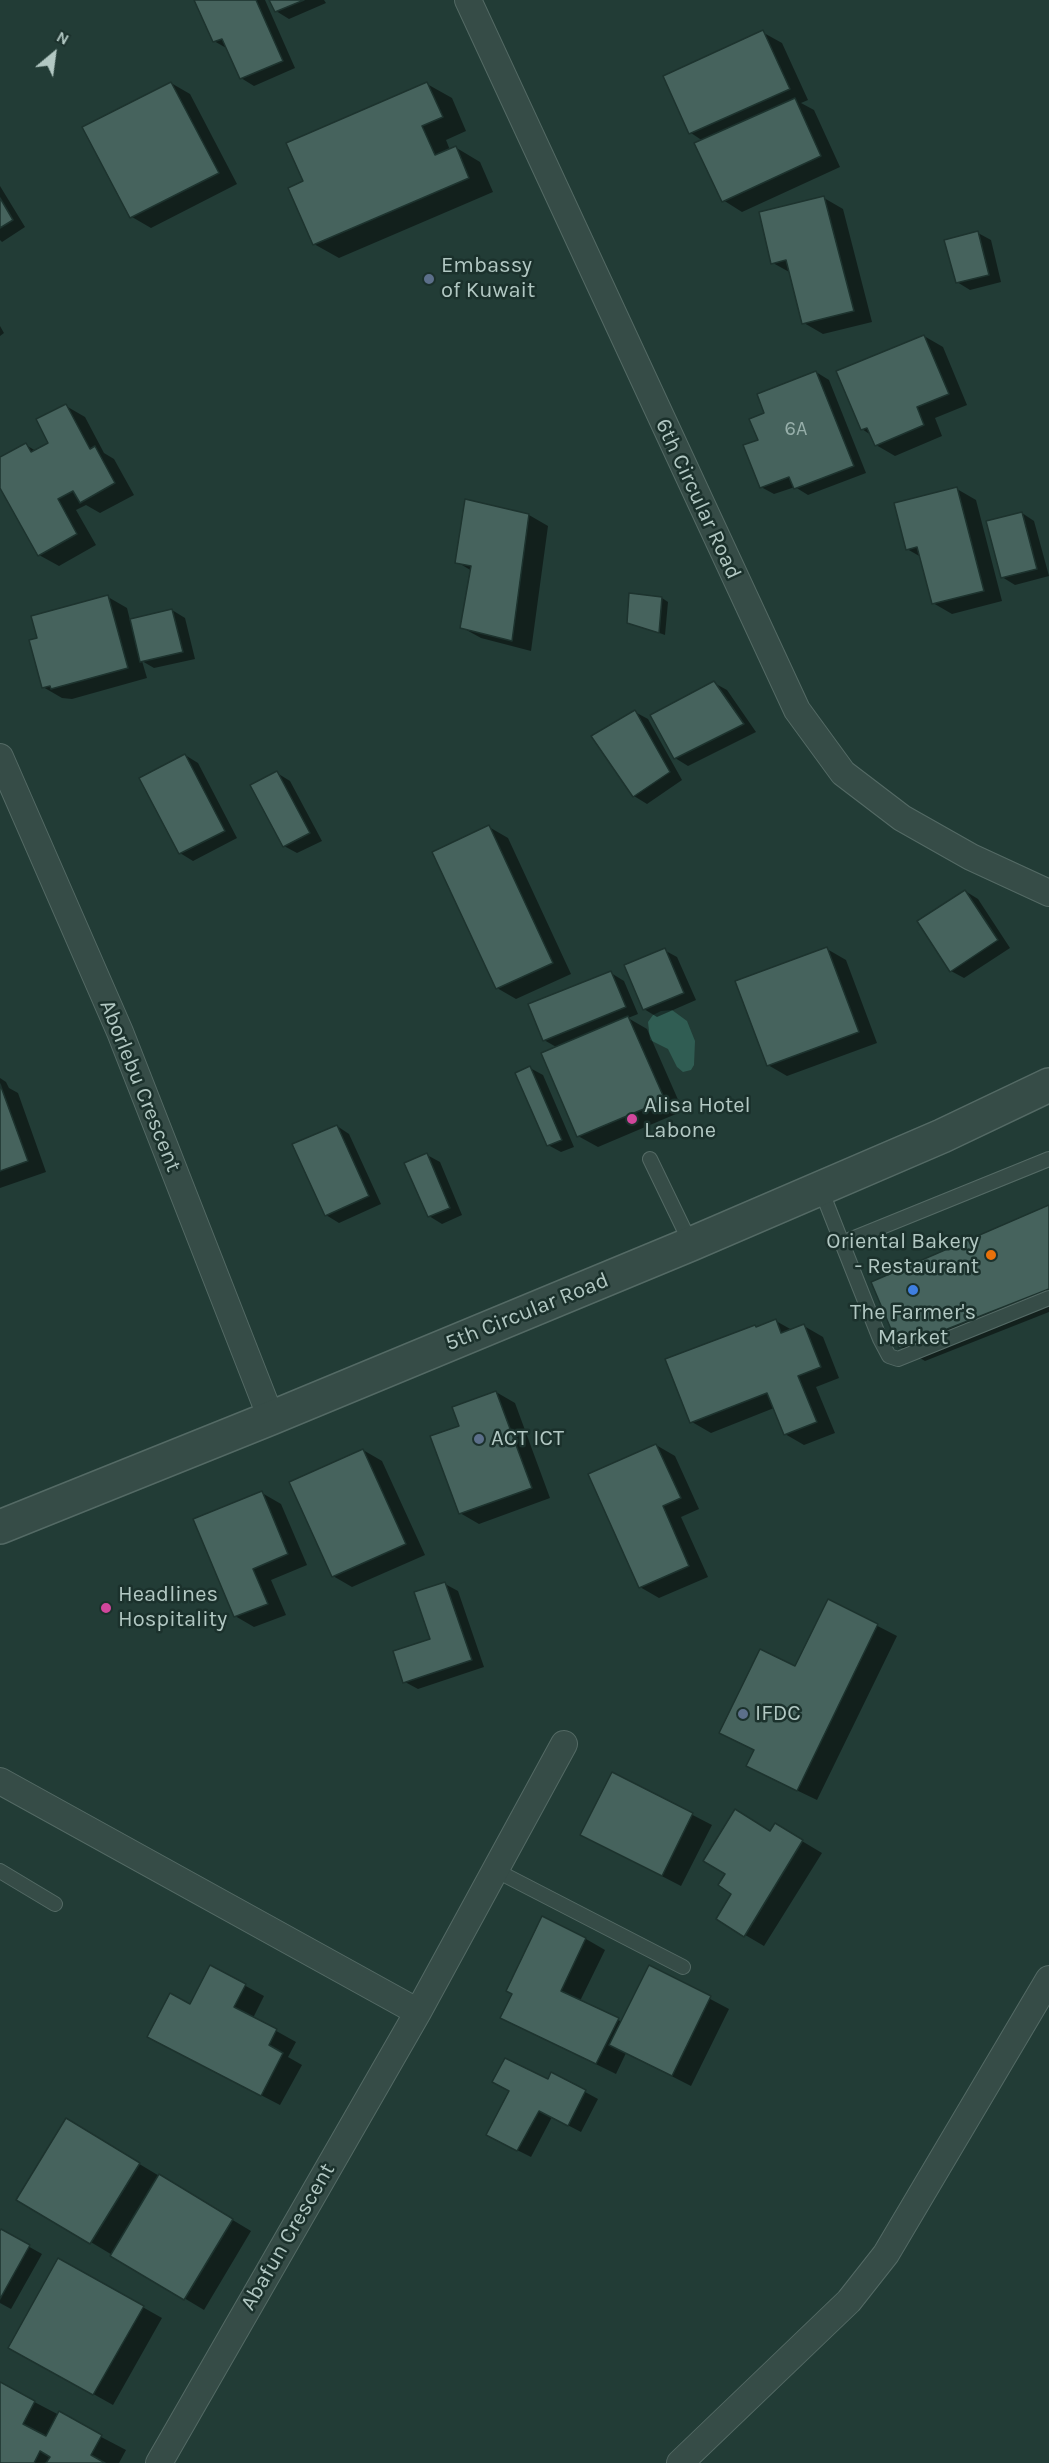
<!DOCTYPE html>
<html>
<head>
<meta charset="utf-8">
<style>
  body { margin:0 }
  #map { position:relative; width:1049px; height:2463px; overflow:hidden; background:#223c36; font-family:Karla,sans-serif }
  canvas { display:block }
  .north { position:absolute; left:24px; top:24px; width:60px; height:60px; -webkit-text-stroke:4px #1b312c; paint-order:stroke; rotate:29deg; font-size:16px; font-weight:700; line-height:24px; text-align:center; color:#b2c8c3 }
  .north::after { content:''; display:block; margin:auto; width:21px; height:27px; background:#b2c8c3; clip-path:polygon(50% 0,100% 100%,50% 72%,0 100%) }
</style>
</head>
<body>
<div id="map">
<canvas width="1049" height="2463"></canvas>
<div class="north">N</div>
</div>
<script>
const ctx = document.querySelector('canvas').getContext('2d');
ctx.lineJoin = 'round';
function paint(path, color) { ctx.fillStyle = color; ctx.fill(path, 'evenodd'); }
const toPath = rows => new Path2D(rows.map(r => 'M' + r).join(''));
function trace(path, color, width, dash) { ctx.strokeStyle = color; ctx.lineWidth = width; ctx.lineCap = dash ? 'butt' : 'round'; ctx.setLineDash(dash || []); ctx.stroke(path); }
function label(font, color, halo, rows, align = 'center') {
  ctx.font = font + ' Karla,sans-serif'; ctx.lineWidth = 5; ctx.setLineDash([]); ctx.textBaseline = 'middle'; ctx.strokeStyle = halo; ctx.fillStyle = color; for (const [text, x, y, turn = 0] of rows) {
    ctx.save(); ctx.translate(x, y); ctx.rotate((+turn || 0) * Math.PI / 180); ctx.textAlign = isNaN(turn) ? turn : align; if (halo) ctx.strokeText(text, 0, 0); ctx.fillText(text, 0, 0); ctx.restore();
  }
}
paint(toPath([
  [672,1010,687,1021,695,1041,694,1065,691,1070,683,1072,677,1067,668,1049,650,1040,648,1022,653,1015,661,1011]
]), '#305d53');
paint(toPath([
  [198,0,265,0,295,68,254,86,241,78,228,49,214,41],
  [271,0,324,0,326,3,289,19,276,11],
  [762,32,782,43,808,100,801,103,814,110,840,167,742,212,723,200,703,141,691,133],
  [171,83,190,94,237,184,151,228,132,217,84,128],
  [427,84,452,98,466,131,446,140,450,150,455,147,480,162,493,192,339,258,314,244,305,182],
  [0,186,25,227,2,242,0,240],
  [824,198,843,209,872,322,823,334,804,323,791,273,773,263],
  [978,233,991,240,1001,282,970,290,957,282],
  [0,326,4,333,0,336],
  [924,336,943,347,967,405,935,418,942,436,895,456,876,445,871,435,862,429],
  [816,372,829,380,866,473,808,495,795,487,774,494,761,487,759,440,766,414],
  [66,406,85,417,104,453,114,459,134,495,100,513,86,505,76,510,96,545,59,566,39,555,0,484,0,459,26,445,36,451,50,443],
  [957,489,976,500,1002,601,952,614,933,603,921,557,907,549],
  [1022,513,1034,521,1049,576,1015,585,1002,577],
  [529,515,548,526,531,651,481,638,461,627,472,571,457,562],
  [108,597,127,608,130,620,172,610,185,618,195,659,154,668,142,661,147,678,72,699,62,698,43,687,39,639],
  [662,598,668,602,665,635,629,622],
  [714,683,727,690,756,732,688,766,675,758],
  [635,712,648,719,682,780,647,804,634,796,593,737],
  [185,755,198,763,237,838,193,861,180,853],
  [277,773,290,781,322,841,297,853,284,846],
  [489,827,508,838,571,974,516,999,497,988],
  [965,891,978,899,1010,948,964,978,951,971],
  [827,949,846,960,877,1043,787,1076,768,1065],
  [664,950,677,957,696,1000,657,1017,644,1009],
  [611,973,624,981,638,1014,628,1018,647,1029,683,1111,598,1147,578,1136,558,1048,544,1040],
  [530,1068,543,1075,574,1147,561,1152,548,1145],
  [0,1078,6,1082,9,1088,18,1093,46,1172,0,1188],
  [337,1126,349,1134,381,1204,339,1223,326,1215],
  [427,1155,440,1162,462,1215,442,1224,429,1216],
  [1049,1207,1049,1312,925,1361,901,1347],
  [776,1321,792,1330,804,1326,823,1337,839,1378,816,1387,835,1433,804,1445,785,1434,774,1408,711,1433,692,1422,755,1326,758,1328],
  [496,1392,515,1403,550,1498,479,1524,460,1513,461,1426],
  [656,1445,675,1456,699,1509,681,1517,708,1577,659,1598,640,1587],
  [363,1450,382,1461,425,1555,352,1587,333,1576],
  [262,1493,281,1504,307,1565,271,1580,286,1615,254,1627,235,1616],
  [445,1584,458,1591,484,1667,418,1689,405,1682,432,1640],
  [829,1601,897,1636,817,1800,767,1776,755,1751,721,1733,796,1668],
  [613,1774,712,1825,681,1886,582,1835],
  [775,1825,822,1853,764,1946,718,1919],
  [586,1939,605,1950,580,2001,622,2022,650,1967,729,2009,691,2086,626,2053,616,2074,502,2018],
  [211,1967,264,1996,253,2018,296,2042,288,2057,302,2065,280,2105,168,2047],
  [552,2074,598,2099,581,2132,552,2117,531,2157,501,2142,511,2091,549,2081],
  [66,2120,251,2231,204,2310,19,2199],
  [1,2231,42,2254,11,2309,0,2303],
  [59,2260,162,2318,113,2405,29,2358],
  [0,2384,126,2450,119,2463,0,2463]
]), '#0007');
const building = toPath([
  [194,0,256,0,283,61,240,79,222,39,213,42,194,0],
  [269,0,304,0,275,12,269,0],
  [763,30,790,89,689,134,663,76,763,30],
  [171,82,219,173,130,218,82,127,171,82],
  [427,82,443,117,422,126,435,155,456,146,469,178,313,245,288,188,303,181,286,143,427,82],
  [795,98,821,156,722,202,694,143,795,98],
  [824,196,854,311,802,324,786,260,771,264,759,212,824,196],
  [0,198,13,220,0,228,0,198],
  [978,231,989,275,956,283,944,240,978,231],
  [924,335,949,394,917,407,924,425,875,446,867,428,861,430,836,371,924,335],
  [816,371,854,466,794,489,789,477,760,488,743,445,758,440,749,419,764,413,757,394,816,371],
  [66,404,90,449,95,446,115,483,80,503,73,491,58,499,77,534,38,556,0,488,0,457,26,443,31,452,48,443,36,419,66,404],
  [957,487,984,591,932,604,917,547,906,550,894,503,957,487],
  [465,499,529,514,512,641,460,628,471,566,455,563,465,499],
  [1022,512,1037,569,1001,578,986,521,1022,512],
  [629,593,662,597,659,633,627,623,629,593],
  [108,595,128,668,51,689,50,686,42,688,29,640,37,638,31,616,108,595],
  [172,609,183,652,140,662,130,619,172,609],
  [714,681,744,724,674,759,650,715,714,681],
  [635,710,670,772,633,797,591,736,635,710],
  [185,754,225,831,179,854,139,778,185,754],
  [277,771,310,833,283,847,250,785,277,771],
  [489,825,553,963,496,989,432,852,489,825],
  [965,890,998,940,950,972,917,921,965,890],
  [827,947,859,1032,767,1066,735,981,827,947],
  [665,948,684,993,643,1010,624,965,665,948],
  [611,971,626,1007,543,1041,528,1004,611,971],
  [628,1016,665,1100,577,1137,541,1053,628,1016],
  [530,1066,562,1140,547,1146,515,1073,530,1066],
  [0,1084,28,1161,0,1171,0,1084],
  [337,1125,369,1196,325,1216,292,1144,337,1125],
  [427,1153,450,1208,428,1217,404,1163,427,1153],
  [1049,1205,1049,1289,899,1348,871,1282,1049,1205],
  [776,1319,781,1333,804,1324,821,1367,798,1376,817,1422,784,1435,767,1393,690,1423,665,1359,755,1325,756,1327,776,1319],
  [496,1391,532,1488,459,1514,430,1436,459,1426,452,1407,496,1391],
  [656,1444,681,1498,663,1506,689,1566,639,1588,588,1474,656,1444],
  [363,1449,406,1544,332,1577,289,1482,363,1449],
  [262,1491,288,1554,253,1569,268,1604,234,1617,193,1519,262,1491],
  [445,1582,472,1660,403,1683,393,1651,430,1639,414,1592,445,1582],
  [828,1599,878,1624,797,1791,746,1766,754,1750,719,1733,760,1649,795,1666,828,1599],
  [612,1772,693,1813,662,1876,580,1835,612,1772],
  [735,1809,770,1831,775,1823,803,1840,744,1937,716,1919,731,1894,718,1885,725,1874,703,1861,735,1809],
  [542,1916,586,1938,561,1991,619,2018,596,2064,500,2018,512,1994,506,1991,542,1916],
  [210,1965,246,1984,234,2007,277,2029,269,2045,283,2053,261,2096,147,2037,170,1993,190,2004,210,1965],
  [649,1965,711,1996,672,2076,609,2045,649,1965],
  [505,2058,548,2079,551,2072,586,2090,568,2126,539,2111,517,2151,486,2135,509,2091,492,2082,505,2058],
  [66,2118,140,2163,90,2244,16,2200,66,2118],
  [159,2174,233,2219,184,2300,110,2256,159,2174],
  [1,2229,30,2245,0,2299,0,2231,1,2229],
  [58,2258,144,2306,93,2395,8,2348,58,2258],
  [0,2382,35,2401,23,2424,46,2436,59,2411,102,2435,91,2455,105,2463,46,2463,50,2457,40,2451,34,2463,0,2463,0,2382]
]);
paint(building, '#46635d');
trace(building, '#1d332e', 1.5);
const service = toPath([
  [650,1159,691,1244],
  [820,1187,842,1243,1049,1159],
  [842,1243,880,1339,889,1356,898,1359,1049,1298],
  [495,1870,683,1967],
  [0,1871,55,1904]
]);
const minor = toPath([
  [468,0,797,710,843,773,902,818,971,857,1049,893],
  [0,757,120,1032,271,1418],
  [0,1781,418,2012],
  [159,2463,418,2012,564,1744],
  [680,2463,849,2301,886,2254,1049,1979]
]);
const tertiary = toPath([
  [0,1527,271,1418,691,1244,942,1136,1049,1085]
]);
trace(service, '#546a65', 16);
trace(minor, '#546a65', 28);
trace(tertiary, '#546a65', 36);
trace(service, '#364c47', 14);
trace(minor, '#364c47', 26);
trace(tertiary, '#364c47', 33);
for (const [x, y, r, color] of [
  [429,279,6,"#5c6f8a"],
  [632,1119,6,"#d1479c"],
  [991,1255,6,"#e8710a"],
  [913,1290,6,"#3f7fe0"],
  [479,1439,6,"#5c6f8a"],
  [106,1608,6,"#d1479c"],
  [743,1714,6,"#5c6f8a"]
]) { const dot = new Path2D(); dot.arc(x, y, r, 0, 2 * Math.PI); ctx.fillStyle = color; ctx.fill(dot); trace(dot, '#1b312c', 2); }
label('20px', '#97afaa', null, [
  ["6A",796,429]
]);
label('22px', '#b2c8c3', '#1b312c', [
  ["Embassy",441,266],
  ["of Kuwait",441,291],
  ["Alisa Hotel",644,1106],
  ["Labone",644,1131],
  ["Oriental Bakery",979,1242,"right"],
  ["- Restaurant",979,1267,"right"],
  ["The Farmer's",913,1313,"center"],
  ["Market",913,1338,"center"],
  ["ACT ICT",491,1439],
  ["Headlines",118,1595],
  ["Hospitality",118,1620],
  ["IFDC",755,1714]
], 'left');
label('22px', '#b2c8c3', '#1b312c', [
  ["6th Circular Road",698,499,65],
  ["Aborlebu Crescent",140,1086,68],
  ["5th Circular Road",527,1312,-22],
  ["Abafun Crescent",288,2237,-60]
]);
</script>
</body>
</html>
